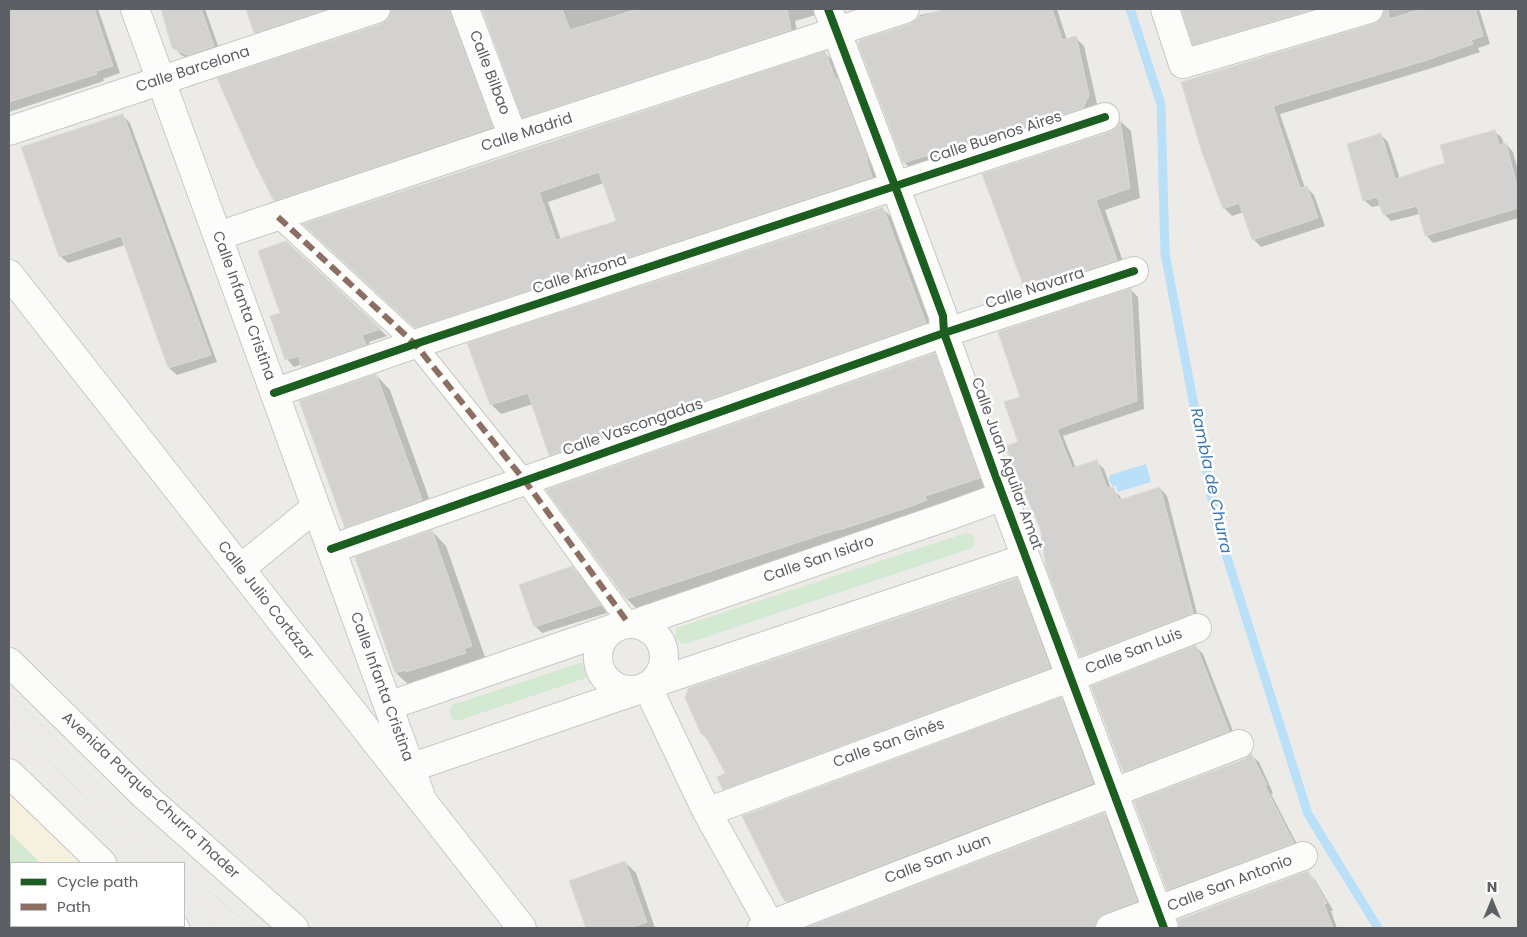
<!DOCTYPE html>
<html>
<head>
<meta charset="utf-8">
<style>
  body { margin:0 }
  #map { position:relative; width:1527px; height:937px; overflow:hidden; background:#ecebe7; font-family:Poppins,sans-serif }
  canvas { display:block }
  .frame { position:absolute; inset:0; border:10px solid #5c6065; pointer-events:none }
  .legend { position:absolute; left:10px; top:862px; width:175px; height:65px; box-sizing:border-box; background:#fff; border:1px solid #bebfc1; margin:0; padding:6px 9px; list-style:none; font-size:15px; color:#5c6065 }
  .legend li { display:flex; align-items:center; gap:10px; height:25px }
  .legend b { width:25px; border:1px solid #bebfc1 }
  .north { position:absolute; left:1467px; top:877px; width:50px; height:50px; -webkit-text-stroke:4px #fff; paint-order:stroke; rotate:0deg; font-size:14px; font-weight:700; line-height:20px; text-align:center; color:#5c6065 }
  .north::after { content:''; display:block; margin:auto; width:18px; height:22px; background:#5c6065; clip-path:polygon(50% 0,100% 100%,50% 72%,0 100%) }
</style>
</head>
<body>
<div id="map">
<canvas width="1527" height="937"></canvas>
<div class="frame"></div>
<ul class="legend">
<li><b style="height:6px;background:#1b5e20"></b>Cycle path</li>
<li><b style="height:6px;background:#8d6e63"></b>Path</li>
</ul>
<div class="north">N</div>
</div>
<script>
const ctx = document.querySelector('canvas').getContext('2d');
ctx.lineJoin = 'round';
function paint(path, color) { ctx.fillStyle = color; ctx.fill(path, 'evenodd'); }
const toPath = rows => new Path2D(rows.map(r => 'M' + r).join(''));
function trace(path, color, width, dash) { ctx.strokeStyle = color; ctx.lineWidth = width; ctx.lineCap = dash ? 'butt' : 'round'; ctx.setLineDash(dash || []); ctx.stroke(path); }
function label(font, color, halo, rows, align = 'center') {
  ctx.font = font + ' Poppins,sans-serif'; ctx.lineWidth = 5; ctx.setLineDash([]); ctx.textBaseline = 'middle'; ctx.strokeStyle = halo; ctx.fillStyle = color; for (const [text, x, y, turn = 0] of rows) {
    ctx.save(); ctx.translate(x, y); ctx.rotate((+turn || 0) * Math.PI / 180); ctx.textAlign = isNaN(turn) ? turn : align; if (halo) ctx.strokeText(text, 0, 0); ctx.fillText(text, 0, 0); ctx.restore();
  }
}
paint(toPath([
  [9,791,89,863,11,863,11,926,159,926,162,928,9,928]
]), '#f6f0df');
paint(toPath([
  [966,533,972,535,975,541,972,548,689,643,682,644,675,637,676,628],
  [583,662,590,662,592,668,589,677,457,721,453,720,451,717,449,711,452,705],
  [9,832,41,863,11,863,11,926,25,926,22,928,9,928]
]), '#d4e9d2');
paint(toPath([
  [1146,464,1151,482,1118,492,1116,486,1113,486,1109,480,1110,475]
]), '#badff8');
paint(toPath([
  [9,9,98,9,120,73,103,79,104,81,9,112],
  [162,9,205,9,221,54,196,62,181,55,174,47],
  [247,9,356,9,263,40,255,32],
  [392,9,459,9,499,135,282,208,275,200,381,25,388,21,392,13],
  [483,9,813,9,815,15,795,21,798,37,531,124,523,117],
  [948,9,1057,9,1067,40,1075,37,1084,46,1097,104,1091,116,913,171,904,162,911,25,917,21,920,15],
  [1183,9,1348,9,1202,52,1194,44],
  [1385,9,1479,9,1490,44,1478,48,1480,52,1432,68,1280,114,1305,188,1306,187,1314,195,1325,226,1261,247,1253,239,1244,212,1232,216,1224,208,1203,148,1381,21,1385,13],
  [825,53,835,63,881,187,426,337,314,234],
  [604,183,617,222,561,240,548,202],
  [123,116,130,123,217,362,177,375,169,368,125,245,68,263,60,256],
  [1121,122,1131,131,1140,198,1105,210,1126,270,1036,299,1026,289],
  [1494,131,1502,138,1504,145,1506,144,1513,152,1518,171,1518,218,1433,243,1426,235,1420,214,1391,221,1384,214,1381,205,1372,207,1364,200,1381,135,1388,142,1400,179,1447,164],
  [882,208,892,218,935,332,560,465,550,455,533,404,501,414,491,404],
  [286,242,387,336,369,342,372,352,310,374,302,364,294,367,287,359,281,314],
  [1131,290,1138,297,1144,409,1063,436,1076,468,1096,461,1104,469,1111,489,1120,496,1122,501,1160,488,1167,496,1199,621,1088,664,1081,656,1041,527,1019,443,1022,397],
  [934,354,944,364,989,488,934,505,936,510,637,609,627,599],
  [376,375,390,390,435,515,360,541,346,527],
  [432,531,446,546,486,660,411,687,396,673],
  [572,568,580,575,607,613,542,633,535,626],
  [1016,579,1025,588,1059,677,733,798,724,789,727,774,710,742,702,734],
  [1196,647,1203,654,1236,739,1131,779,1124,771],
  [1061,699,1068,706,1100,791,795,909,787,901],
  [1251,755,1259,762,1273,793,1271,794,1300,850,1175,897,1168,890,1245,760],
  [1104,814,1111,822,1144,909,1104,928,808,928],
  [625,862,636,873,655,928,587,928,570,881],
  [1307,872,1315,880,1333,910,1331,911,1337,928,1180,928,1179,920]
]), '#0003');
trace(toPath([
  [1130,9,1161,104,1165,254,1217,526,1308,814,1378,928]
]), '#badff8', 9);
const building = toPath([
  [9,9,94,9,113,66,96,71,97,74,9,102,9,9],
  [161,9,201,9,214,46,187,55,172,48,161,9],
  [246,9,327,9,254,33,246,9],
  [391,9,450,9,450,14,493,127,274,201,255,164,217,78,381,24,388,19,391,9],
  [482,9,562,9,570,30,638,9,787,9,791,30,522,118,482,9],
  [944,9,1052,9,1062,40,1076,36,1089,95,1083,108,971,145,951,148,903,163,858,44,860,40,910,24,918,18,944,9],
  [1181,9,1315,9,1193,45,1181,9],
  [1384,9,1388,9,1389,19,1422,9,1475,9,1483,36,1471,40,1473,44,1424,61,1273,106,1300,188,1307,186,1318,218,1252,240,1239,203,1223,209,1201,149,1181,82,1373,24,1381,19,1384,9],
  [825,51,836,80,837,78,868,159,866,158,872,177,415,328,303,224,825,51],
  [599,172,616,221,556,240,539,192,599,172],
  [123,114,211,355,168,368,121,236,59,257,21,147,123,114],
  [1120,120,1130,188,1096,200,1117,260,1025,290,982,174,1110,132,1117,127,1120,120],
  [1495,130,1499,145,1506,143,1518,190,1518,208,1425,236,1417,206,1383,215,1377,197,1363,201,1347,144,1381,133,1395,179,1445,163,1440,145,1495,130],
  [883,207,926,323,549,456,528,393,490,405,467,343,883,207],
  [286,241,381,329,362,335,366,345,301,367,299,356,285,360,270,316,280,313,258,251,286,241],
  [1131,288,1137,401,1057,429,1072,468,1097,460,1107,488,1113,487,1119,500,1160,487,1193,613,1080,657,1046,567,1040,528,1005,446,1018,442,1004,402,1020,397,998,332,1131,288],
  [935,353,980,478,925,496,927,500,912,506,839,530,839,529,626,599,546,490,935,353],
  [376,374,422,500,345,528,299,401,376,374],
  [432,530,472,646,464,649,466,653,406,672,405,670,395,673,355,557,432,530],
  [572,566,601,605,534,627,519,585,572,566],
  [1017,578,1050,668,723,790,717,777,725,773,705,735,701,734,685,698,689,688,1017,578],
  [1196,645,1229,731,1123,772,1091,686,1196,645],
  [1061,697,1093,783,786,902,782,897,742,816,1061,697],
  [1251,753,1267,785,1265,786,1294,843,1167,890,1134,801,1245,759,1251,753],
  [1104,813,1137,901,1104,914,1098,918,1095,928,805,928,1104,813],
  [625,861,647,922,630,928,586,928,569,881,625,861],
  [1308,871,1327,903,1324,904,1333,928,1179,928,1178,920,1308,871]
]);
paint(building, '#d3d2d0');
trace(building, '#dcdad6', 1);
const pedestrian = toPath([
  [278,217,415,344,525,481,629,624]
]);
const minor = toPath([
  [135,9,423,802],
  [465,9,513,137],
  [828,9,895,186,943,316,944,333,994,472,1164,928],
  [1165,9,1183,64,1369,9],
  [9,131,376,9],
  [218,236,513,137,905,9],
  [9,274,522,928],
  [274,393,415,344,1105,117],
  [331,549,944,333,1134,271],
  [240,569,316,507],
  '598 657a33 33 0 1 1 66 0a33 33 0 1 1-66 0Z',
  [634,624,951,515,1003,496],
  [651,684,1026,558],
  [647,686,707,812,770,925,773,928],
  [388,706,617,627],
  [410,768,638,690],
  [707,812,1071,677,1197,628],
  [46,928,48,926],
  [762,928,1239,744],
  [1110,928,1303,856]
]);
const tertiary = toPath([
  [9,662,145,796,294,928],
  [9,773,102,863],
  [172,926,175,928]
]);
trace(pedestrian, '#c7c8c7', 22);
trace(minor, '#c7c8c7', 30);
trace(tertiary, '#c7c8c7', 30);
trace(pedestrian, '#fcfcfb', 20);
trace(minor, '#fcfcfb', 28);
trace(tertiary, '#fcfcfb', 28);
trace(toPath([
  [9,692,176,863],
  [9,717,146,863],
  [184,870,253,928],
  [184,900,216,928]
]), '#e3e2e2', 1);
trace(toPath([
  [278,217,415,344,525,481,629,624]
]), '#8d6e63', 6, [12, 6]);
trace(toPath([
  [828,9,895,186,943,316,944,333,994,472,1164,928],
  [274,393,415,344,1105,117],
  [331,549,944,333,1134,271]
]), '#1b5e20', 8);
label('15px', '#5c6065', '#fff', [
  ["Calle Barcelona",193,70,-18],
  ["Calle Bilbao",489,73,69],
  ["Calle Madrid",527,133,-18],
  ["Calle Buenos Aires",996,138,-18],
  ["Calle Arizona",580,275,-18],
  ["Calle Navarra",1035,289,-18],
  ["Calle Infanta Cristina",243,306,70],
  ["Calle Vascongadas",633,428,-19],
  ["Calle Juan Aguilar Amat",1006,464,70],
  ["Calle San Isidro",819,560,-19],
  ["Calle Julio Cortázar",265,601,52],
  ["Calle San Luis",1134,652,-21],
  ["Calle Infanta Cristina",381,687,70],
  ["Calle San Ginés",889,744,-20],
  ["Avenida Parque-Churra Thader",150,796,43],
  ["Calle San Juan",938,860,-21],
  ["Calle San Antonio",1230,884,-21]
]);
label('italic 16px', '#3d7ab5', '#fff', [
  ["Rambla de Churra",1210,481,78]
]);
</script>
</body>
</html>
